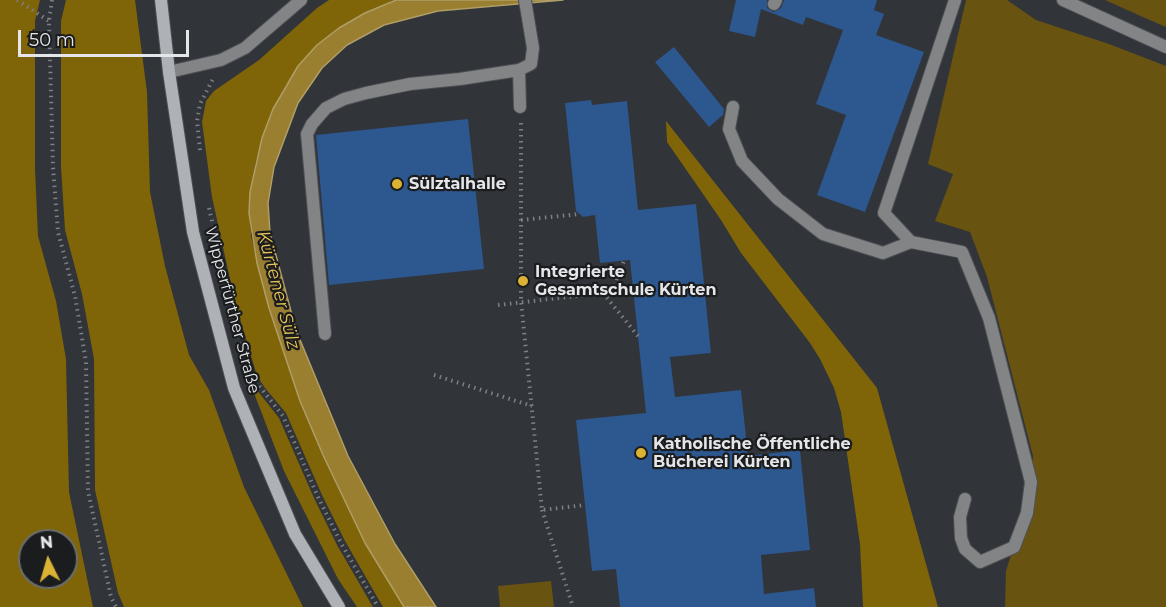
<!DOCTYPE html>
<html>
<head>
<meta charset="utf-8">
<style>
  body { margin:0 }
  #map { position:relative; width:1166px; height:607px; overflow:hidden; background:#313439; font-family:Montserrat,sans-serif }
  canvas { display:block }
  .north { position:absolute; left:18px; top:529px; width:60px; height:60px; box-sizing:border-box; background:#1a1c1e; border:2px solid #6b6d6f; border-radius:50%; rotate:355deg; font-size:16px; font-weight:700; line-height:24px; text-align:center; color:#e4e6e9 }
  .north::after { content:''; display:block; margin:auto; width:21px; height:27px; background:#dbb233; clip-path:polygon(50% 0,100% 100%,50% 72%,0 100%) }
  .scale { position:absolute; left:18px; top:30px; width:171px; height:27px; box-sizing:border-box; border:3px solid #e4e6e9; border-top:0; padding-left:8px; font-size:18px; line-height:21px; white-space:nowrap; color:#e4e6e9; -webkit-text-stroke:4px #1a1c1e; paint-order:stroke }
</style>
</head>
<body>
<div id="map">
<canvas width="1166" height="607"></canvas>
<div class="north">N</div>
<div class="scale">50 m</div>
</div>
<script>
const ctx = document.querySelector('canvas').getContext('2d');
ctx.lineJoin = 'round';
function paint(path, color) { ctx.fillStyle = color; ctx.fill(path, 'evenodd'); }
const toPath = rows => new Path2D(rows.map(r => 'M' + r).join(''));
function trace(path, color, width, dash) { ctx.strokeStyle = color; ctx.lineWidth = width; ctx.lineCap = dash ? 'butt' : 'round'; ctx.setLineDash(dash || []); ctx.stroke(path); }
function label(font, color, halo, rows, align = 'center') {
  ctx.font = font + ' Montserrat,sans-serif'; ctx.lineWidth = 4.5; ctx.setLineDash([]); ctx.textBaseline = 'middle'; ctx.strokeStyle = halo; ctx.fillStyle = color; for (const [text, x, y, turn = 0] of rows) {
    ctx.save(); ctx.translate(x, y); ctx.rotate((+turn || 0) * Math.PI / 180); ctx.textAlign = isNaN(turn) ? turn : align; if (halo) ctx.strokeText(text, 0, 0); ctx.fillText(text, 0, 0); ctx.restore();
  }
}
paint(toPath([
  [966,0,1007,0,1036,20,1109,44,1166,66,1166,607,1005,607,1006,571,1031,492,1033,456,987,277,970,232,935,221,953,174,928,164],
  [1105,0,1166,0,1166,27,1145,18],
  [551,581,554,607,500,607,498,586]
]), '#685311');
paint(toPath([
  [0,0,40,0,35,21,35,169,38,236,56,301,66,359,69,492,93,607,0,607],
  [30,541,66,541,66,577,30,577],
  [66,0,135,0,147,92,150,192,165,266,189,355,209,390,244,487,303,607,124,607,118,593,95,490,94,359,82,294,65,230,61,167,61,21],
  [329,0,396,0,391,1,286,85,273,109,256,161,250,192,251,236,269,308,300,401,323,455,365,543,404,607,383,607,345,541,322,495,286,413,265,388,257,376,235,302,212,197,202,122,206,101,214,91,259,60,317,8],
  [666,121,877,388,938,607,863,607,860,544,841,412,834,388,820,359,810,343,741,253,721,220,667,142],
  [249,380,279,418,314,498,337,545,373,607,357,607,338,579,284,471]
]), '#7f6408');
const water = toPath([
  [396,0,563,0,438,11,384,25,347,45,322,68,298,103,274,167,268,203,270,233,296,330,348,456,395,544,436,607,404,607,365,543,323,455,300,401,269,308,257,263,249,213,250,192,262,138,273,109,298,66,317,45,339,28,365,13,396,0]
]);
paint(water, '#997f2f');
trace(water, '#b09e67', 1.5);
paint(toPath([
  [736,0,767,0,767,8,774,12,781,8,784,0,877,0,874,10,884,14,876,35,924,52,865,212,817,195,846,115,816,104,843,30,806,17,803,25,761,9,755,37,729,31],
  [674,47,724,109,723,115,709,127,655,62],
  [591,100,592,105,627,101,638,210,696,204,711,353,670,357,675,397,741,390,748,456,800,450,810,550,761,555,764,594,814,588,816,607,620,607,616,569,592,571,576,420,646,413,630,260,600,263,595,215,583,217,576,211,565,103],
  [468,119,484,269,329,285,316,135]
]), '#2c578f');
const service = toPath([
  [955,0,884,213,911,242,962,252,989,318,1031,482,1027,513,1014,547,980,562,965,549,961,538,960,517,965,499],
  [774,4,776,0],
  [519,70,520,107],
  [169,72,221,60,245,48,301,0],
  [733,107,729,129,742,161,778,199,823,234,883,253,911,242],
  [325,334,307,134,312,124,326,108,344,99,366,93,410,84,460,79,519,70,531,64,533,48,525,0]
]);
const tertiary = toPath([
  [1063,0,1166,47]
]);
const secondary = toPath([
  [161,0,169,72,193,232,234,388,295,534,339,607]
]);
trace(service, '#4e5055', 14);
trace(tertiary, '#4e5055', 14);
trace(secondary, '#4e5055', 14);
trace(toPath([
  [17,0,49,21],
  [52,0,49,21,53,167,58,232,75,296,86,362,88,491,111,597,116,607],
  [521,123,521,301,542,510,585,505],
  [200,150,197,121,200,104,214,77],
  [209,208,223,268],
  [521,220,580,214],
  [603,293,638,336],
  [498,305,603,293,613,289,624,261],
  [242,342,253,378,283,416,318,497,341,543,378,607],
  [434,375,532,406],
  [542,510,573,607]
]), '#7d8084', 4, [1.5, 4.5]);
trace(service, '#828486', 12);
trace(tertiary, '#828486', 12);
trace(secondary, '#aeb1b5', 12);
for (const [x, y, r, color] of [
  [397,184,6,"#dbb233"],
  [523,281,6,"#dbb233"],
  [641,453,6,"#dbb233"]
]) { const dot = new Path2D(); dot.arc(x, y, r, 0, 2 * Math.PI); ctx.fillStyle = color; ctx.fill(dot); trace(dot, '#1a1c1e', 2); }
label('bold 16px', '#e4e6e9', '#1a1c1e', [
  ["Sülztalhalle",409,184],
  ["Integrierte",535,272],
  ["Gesamtschule Kürten",535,290],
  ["Katholische Öffentliche",653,444],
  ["Bücherei Kürten",653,462]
], 'left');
label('16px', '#e4e6e9', '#1a1c1e', [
  ["Wipperfürther Straße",232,310,75]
]);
label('italic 18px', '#e8c357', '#1a1c1e', [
  ["Kürtener Sülz",278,290,75]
]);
</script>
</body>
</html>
